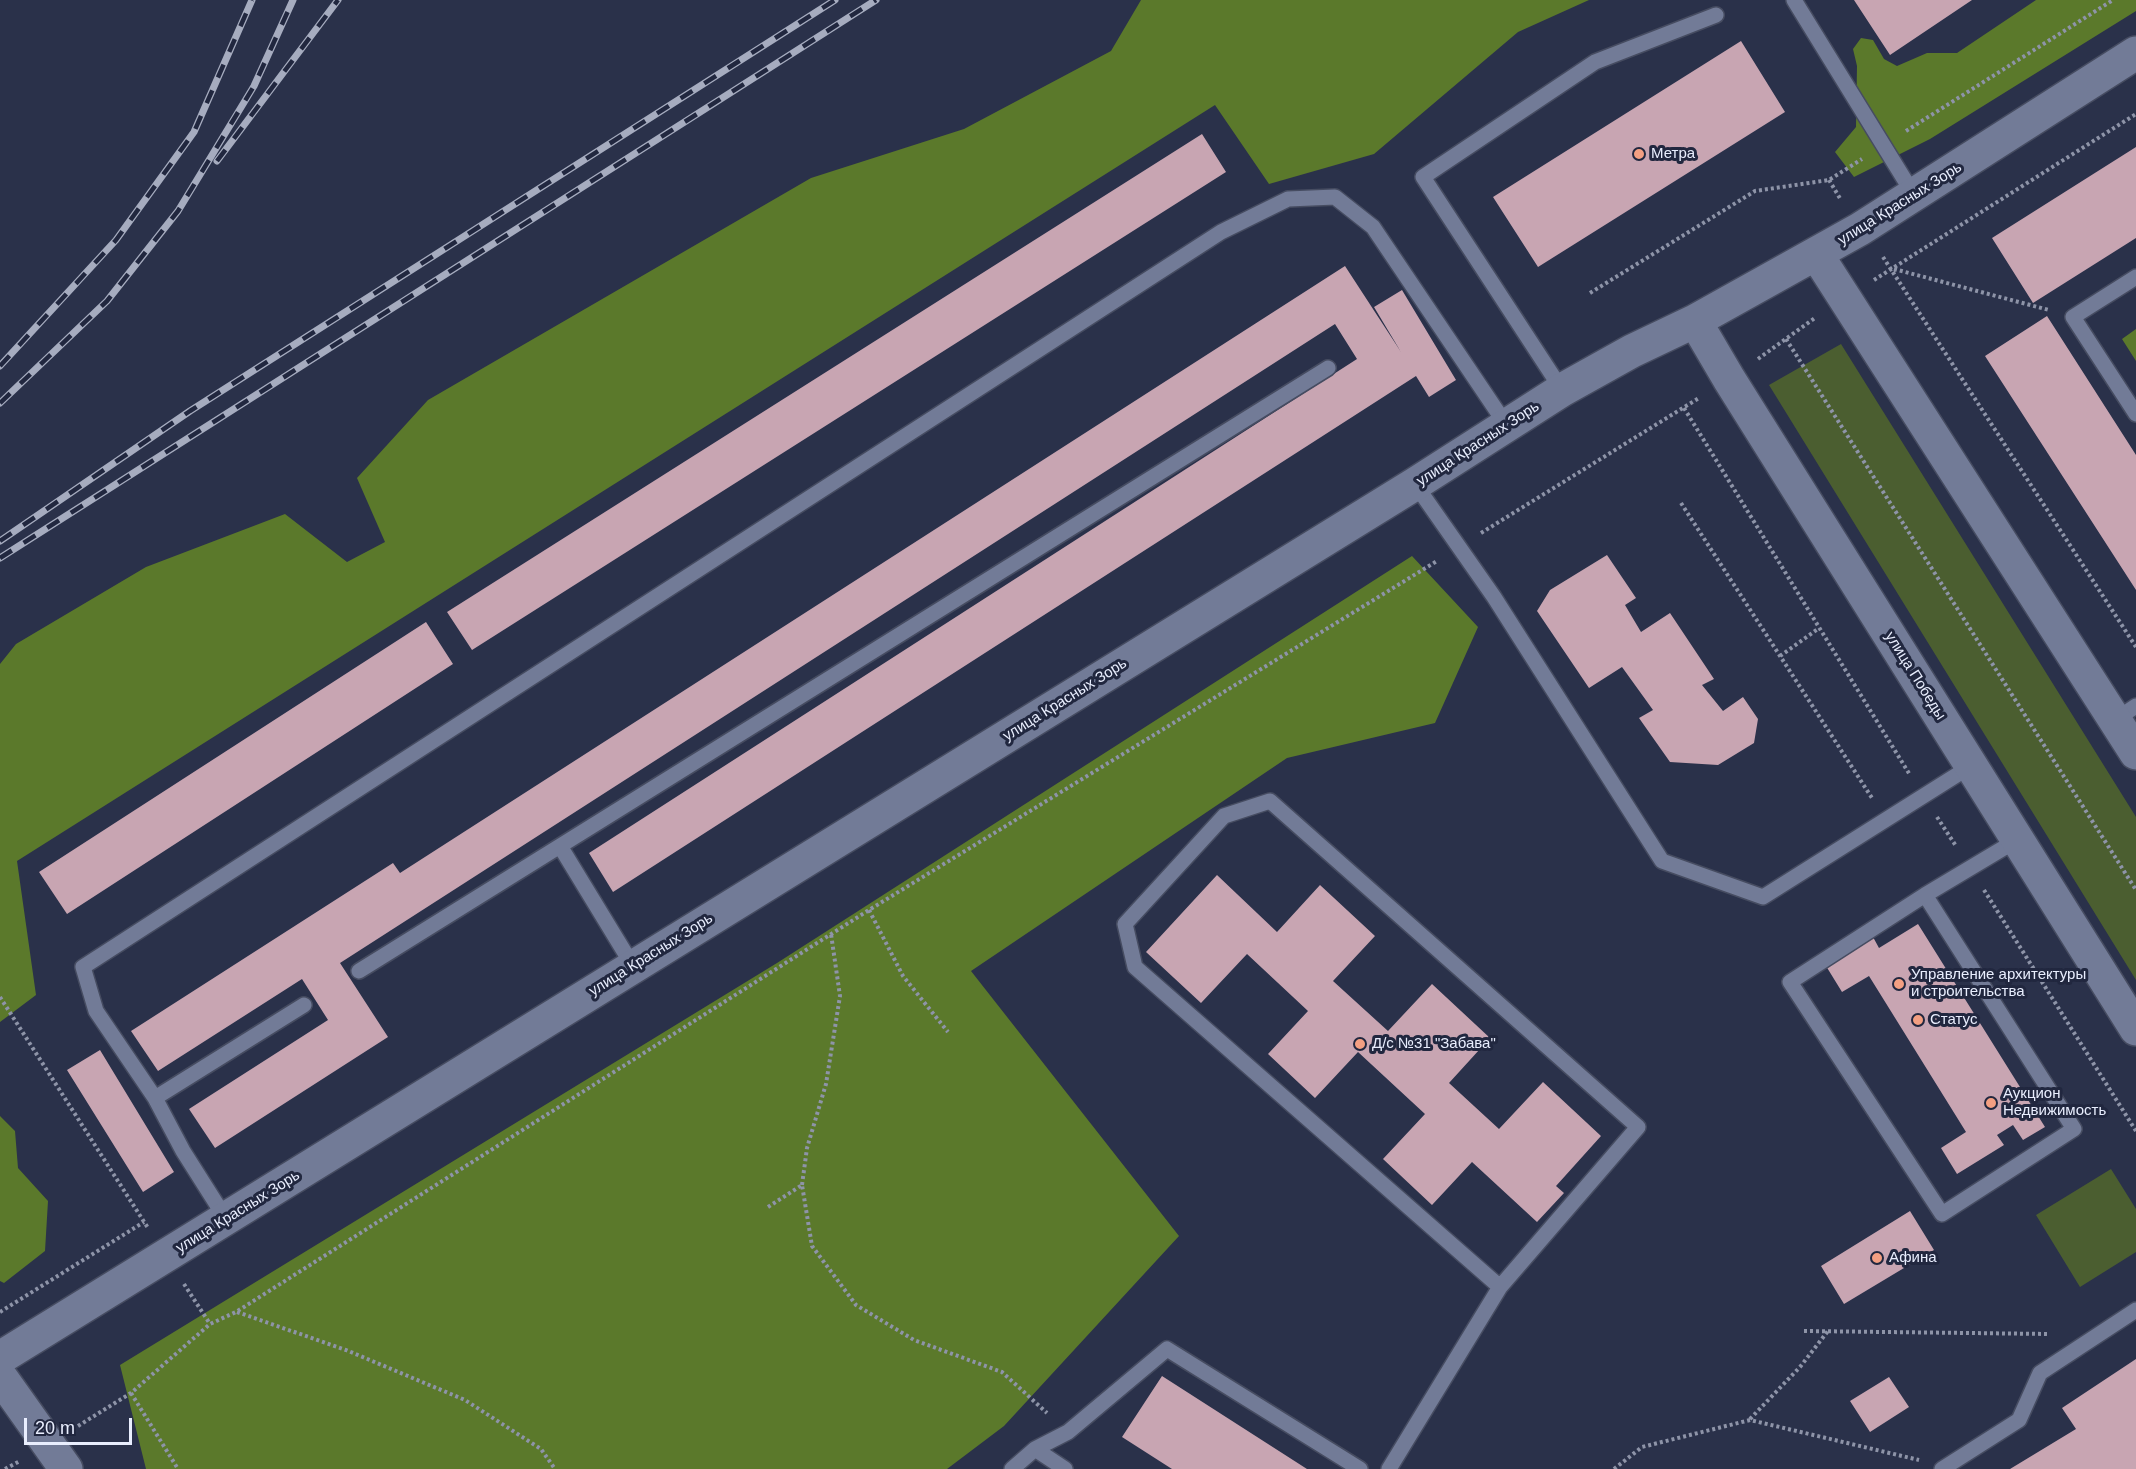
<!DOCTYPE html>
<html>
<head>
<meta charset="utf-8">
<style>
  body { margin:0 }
  #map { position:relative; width:2136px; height:1469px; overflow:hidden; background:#2a314a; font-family:Helvetica,sans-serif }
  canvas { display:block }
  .scale { position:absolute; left:24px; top:1418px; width:108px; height:27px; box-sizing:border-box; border:3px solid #e9eefe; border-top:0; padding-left:8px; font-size:18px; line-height:21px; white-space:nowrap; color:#e9eefe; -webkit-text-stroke:4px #21273f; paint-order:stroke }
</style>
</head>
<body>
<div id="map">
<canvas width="2136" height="1469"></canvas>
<div class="scale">20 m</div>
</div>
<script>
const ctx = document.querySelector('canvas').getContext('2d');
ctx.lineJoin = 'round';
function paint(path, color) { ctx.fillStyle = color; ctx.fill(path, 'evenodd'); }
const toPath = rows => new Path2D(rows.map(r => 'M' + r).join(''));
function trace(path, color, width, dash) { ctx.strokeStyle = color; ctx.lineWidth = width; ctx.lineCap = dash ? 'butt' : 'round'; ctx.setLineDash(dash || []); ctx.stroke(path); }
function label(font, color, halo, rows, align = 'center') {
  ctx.font = font + ' Helvetica,sans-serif'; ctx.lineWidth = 6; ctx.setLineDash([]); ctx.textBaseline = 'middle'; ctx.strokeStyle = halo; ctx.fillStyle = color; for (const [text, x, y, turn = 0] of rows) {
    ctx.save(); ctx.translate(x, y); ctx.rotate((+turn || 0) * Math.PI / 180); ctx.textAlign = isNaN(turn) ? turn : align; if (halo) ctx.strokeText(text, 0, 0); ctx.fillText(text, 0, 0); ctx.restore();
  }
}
paint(toPath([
  [1841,344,2136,817,2136,980,1769,385],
  [2111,1169,2136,1209,2136,1252,2080,1287,2036,1215]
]), '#4b5e30');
paint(toPath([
  [1141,0,1589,0,1518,32,1374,154,1269,184,1215,105,17,861,36,995,0,1022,0,664,16,644,146,567,285,514,347,562,385,542,357,478,428,400,811,178,964,129,1111,51],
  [2036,0,2136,0,2136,11,1930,139,1854,177,1835,152,1856,127,1857,66,1853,49,1861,38,1873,40,1884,59,1897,66,1927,53,1957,53],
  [2136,329,2136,361,2122,339],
  [1412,556,1478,627,1435,723,1287,758,971,971,1179,1236,1004,1426,947,1469,146,1469,120,1365,777,963],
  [0,1116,15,1131,18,1168,48,1201,45,1251,4,1283,0,1281]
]), '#5b792b');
paint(toPath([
  [1854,0,1972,0,1890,55],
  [1741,41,1785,112,1538,267,1493,197],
  [1202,134,1226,172,472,650,447,612],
  [2136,147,2136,238,2033,303,1992,238],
  [1345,266,1401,352,1374,307,1402,290,1456,380,1429,397,1416,376,613,892,589,853,1357,359,1335,324,340,963,388,1037,215,1148,189,1109,328,1020,302,979,158,1071,131,1031,393,863,400,873],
  [2047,316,2136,455,2136,590,1985,356],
  [1607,555,1636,598,1625,605,1641,632,1670,613,1714,679,1702,685,1723,711,1743,697,1758,719,1754,743,1718,765,1670,762,1639,718,1653,710,1622,667,1589,688,1537,611,1550,590],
  [426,622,453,664,67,914,39,872],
  [1217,875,1277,932,1320,885,1375,936,1333,981,1388,1031,1432,984,1490,1038,1449,1083,1499,1129,1543,1082,1601,1136,1556,1186,1564,1193,1537,1222,1472,1162,1432,1205,1383,1159,1425,1114,1358,1052,1315,1098,1268,1054,1308,1011,1247,954,1201,1003,1146,952],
  [1918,924,2045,1127,2023,1140,2013,1125,1997,1135,2004,1145,1957,1174,1941,1148,1966,1132,1869,976,1842,992,1826,966,1873,937,1879,948],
  [100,1050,174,1172,143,1192,67,1070],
  [1910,1211,1934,1250,1844,1304,1821,1266],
  [2136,1359,2136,1469,2010,1469,2076,1429,2062,1408],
  [1162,1376,1307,1469,1172,1469,1122,1437],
  [1889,1377,1909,1407,1870,1432,1850,1401]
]), '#c8a5b2');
const lane = toPath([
  [1794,0,1914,195],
  [2136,277,2073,317,2136,414],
  [1562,390,1423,177,1595,62,1716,15],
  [1415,484,1494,597,1662,861,1763,897,1971,766],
  [2115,720,2136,706],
  [560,846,1328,368],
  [1925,895,2074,1129,1942,1214,1790,982,1925,895,2017,840],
  [359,971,560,846,633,966],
  [155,1098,304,1005],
  [226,1219,183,1151,155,1098,96,1011,83,967,1221,232,1288,199,1335,197,1373,227,1507,426],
  [1035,1449,1065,1469],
  [1012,1469,1035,1449,1068,1432,1167,1349,1360,1469],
  [1389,1469,1500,1287,1638,1127,1270,801,1224,816,1125,924,1135,967,1500,1287],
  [1942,1469,2019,1420,2040,1373,2136,1310]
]);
const secondary = toPath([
  [1817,255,2136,753],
  [1695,321,1729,379,2136,1029],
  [0,1358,1415,484,1562,390,1632,351,1695,321,1860,229,2136,53],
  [0,1376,66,1469]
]);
trace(lane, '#464c61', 18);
trace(secondary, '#464c61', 36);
trace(toPath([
  [1906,131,2113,0],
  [1829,180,1841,200],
  [1883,257,2136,647],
  [1894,269,2049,310],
  [1874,280,2136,114],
  [1590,293,1755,191,1829,180,1862,159],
  [1786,339,2136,890],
  [1758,359,1815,318],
  [1684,408,1910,775],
  [1681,503,1872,798],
  [1481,533,1699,398],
  [1780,656,1819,628],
  [1937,817,1956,846],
  [1984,890,2136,1131],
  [869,910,903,976,948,1032],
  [0,997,148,1228],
  [802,1185,807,1148,826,1084,840,996,831,934],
  [768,1207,802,1185,812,1246,856,1305,914,1340,1002,1372,1047,1413],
  [184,1284,210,1324],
  [0,1312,144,1222],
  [237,1312,346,1350,465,1400,541,1449,555,1469],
  [1804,1331,2050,1334],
  [131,1393,178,1469],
  [1750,1419,1800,1367,1828,1331],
  [78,1426,131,1393,210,1324,236,1312,869,910,1437,561],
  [5,1469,20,1461],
  [1614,1469,1642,1447,1750,1420,1919,1460]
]), '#8e94a8', 4, [3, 3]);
trace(lane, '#727b97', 15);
trace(secondary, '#727b97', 33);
const rail = toPath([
  [217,161,338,0],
  [0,366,116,240,194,132,252,0],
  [0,403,107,301,178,211,254,86,293,0],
  [0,541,190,411,835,0],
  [0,558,876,0]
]);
trace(rail, '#a6acbf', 7);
trace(rail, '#21273f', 4.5, [14]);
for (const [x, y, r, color] of [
  [1639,154,6,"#f39f82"],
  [1899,984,6,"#f39f82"],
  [1918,1020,6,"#f39f82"],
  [1360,1044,6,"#f39f82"],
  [1991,1103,6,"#f39f82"],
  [1877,1258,6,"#f39f82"]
]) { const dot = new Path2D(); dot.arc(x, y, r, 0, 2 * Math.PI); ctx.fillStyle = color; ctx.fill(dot); trace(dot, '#21273f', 2); }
label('15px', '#e9eefe', '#21273f', [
  ["Метра",1651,154],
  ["Управление архитектуры",1911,975],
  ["и строительства",1911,992],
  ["Статус",1930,1020],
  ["Д/с №31 \"Забава\"",1372,1044],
  ["Аукцион",2003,1094],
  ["Недвижимость",2003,1111],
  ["Афина",1889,1258]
], 'left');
label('15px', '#e9eefe', '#21273f', [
  ["улица Красных Зорь",1900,204,-32],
  ["улица Красных Зорь",1478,444,-33],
  ["улица Победы",1915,676,58],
  ["улица Красных Зорь",1065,700,-32],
  ["улица Красных Зорь",651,955,-32],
  ["улица Красных Зорь",238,1212,-32]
]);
</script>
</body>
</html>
